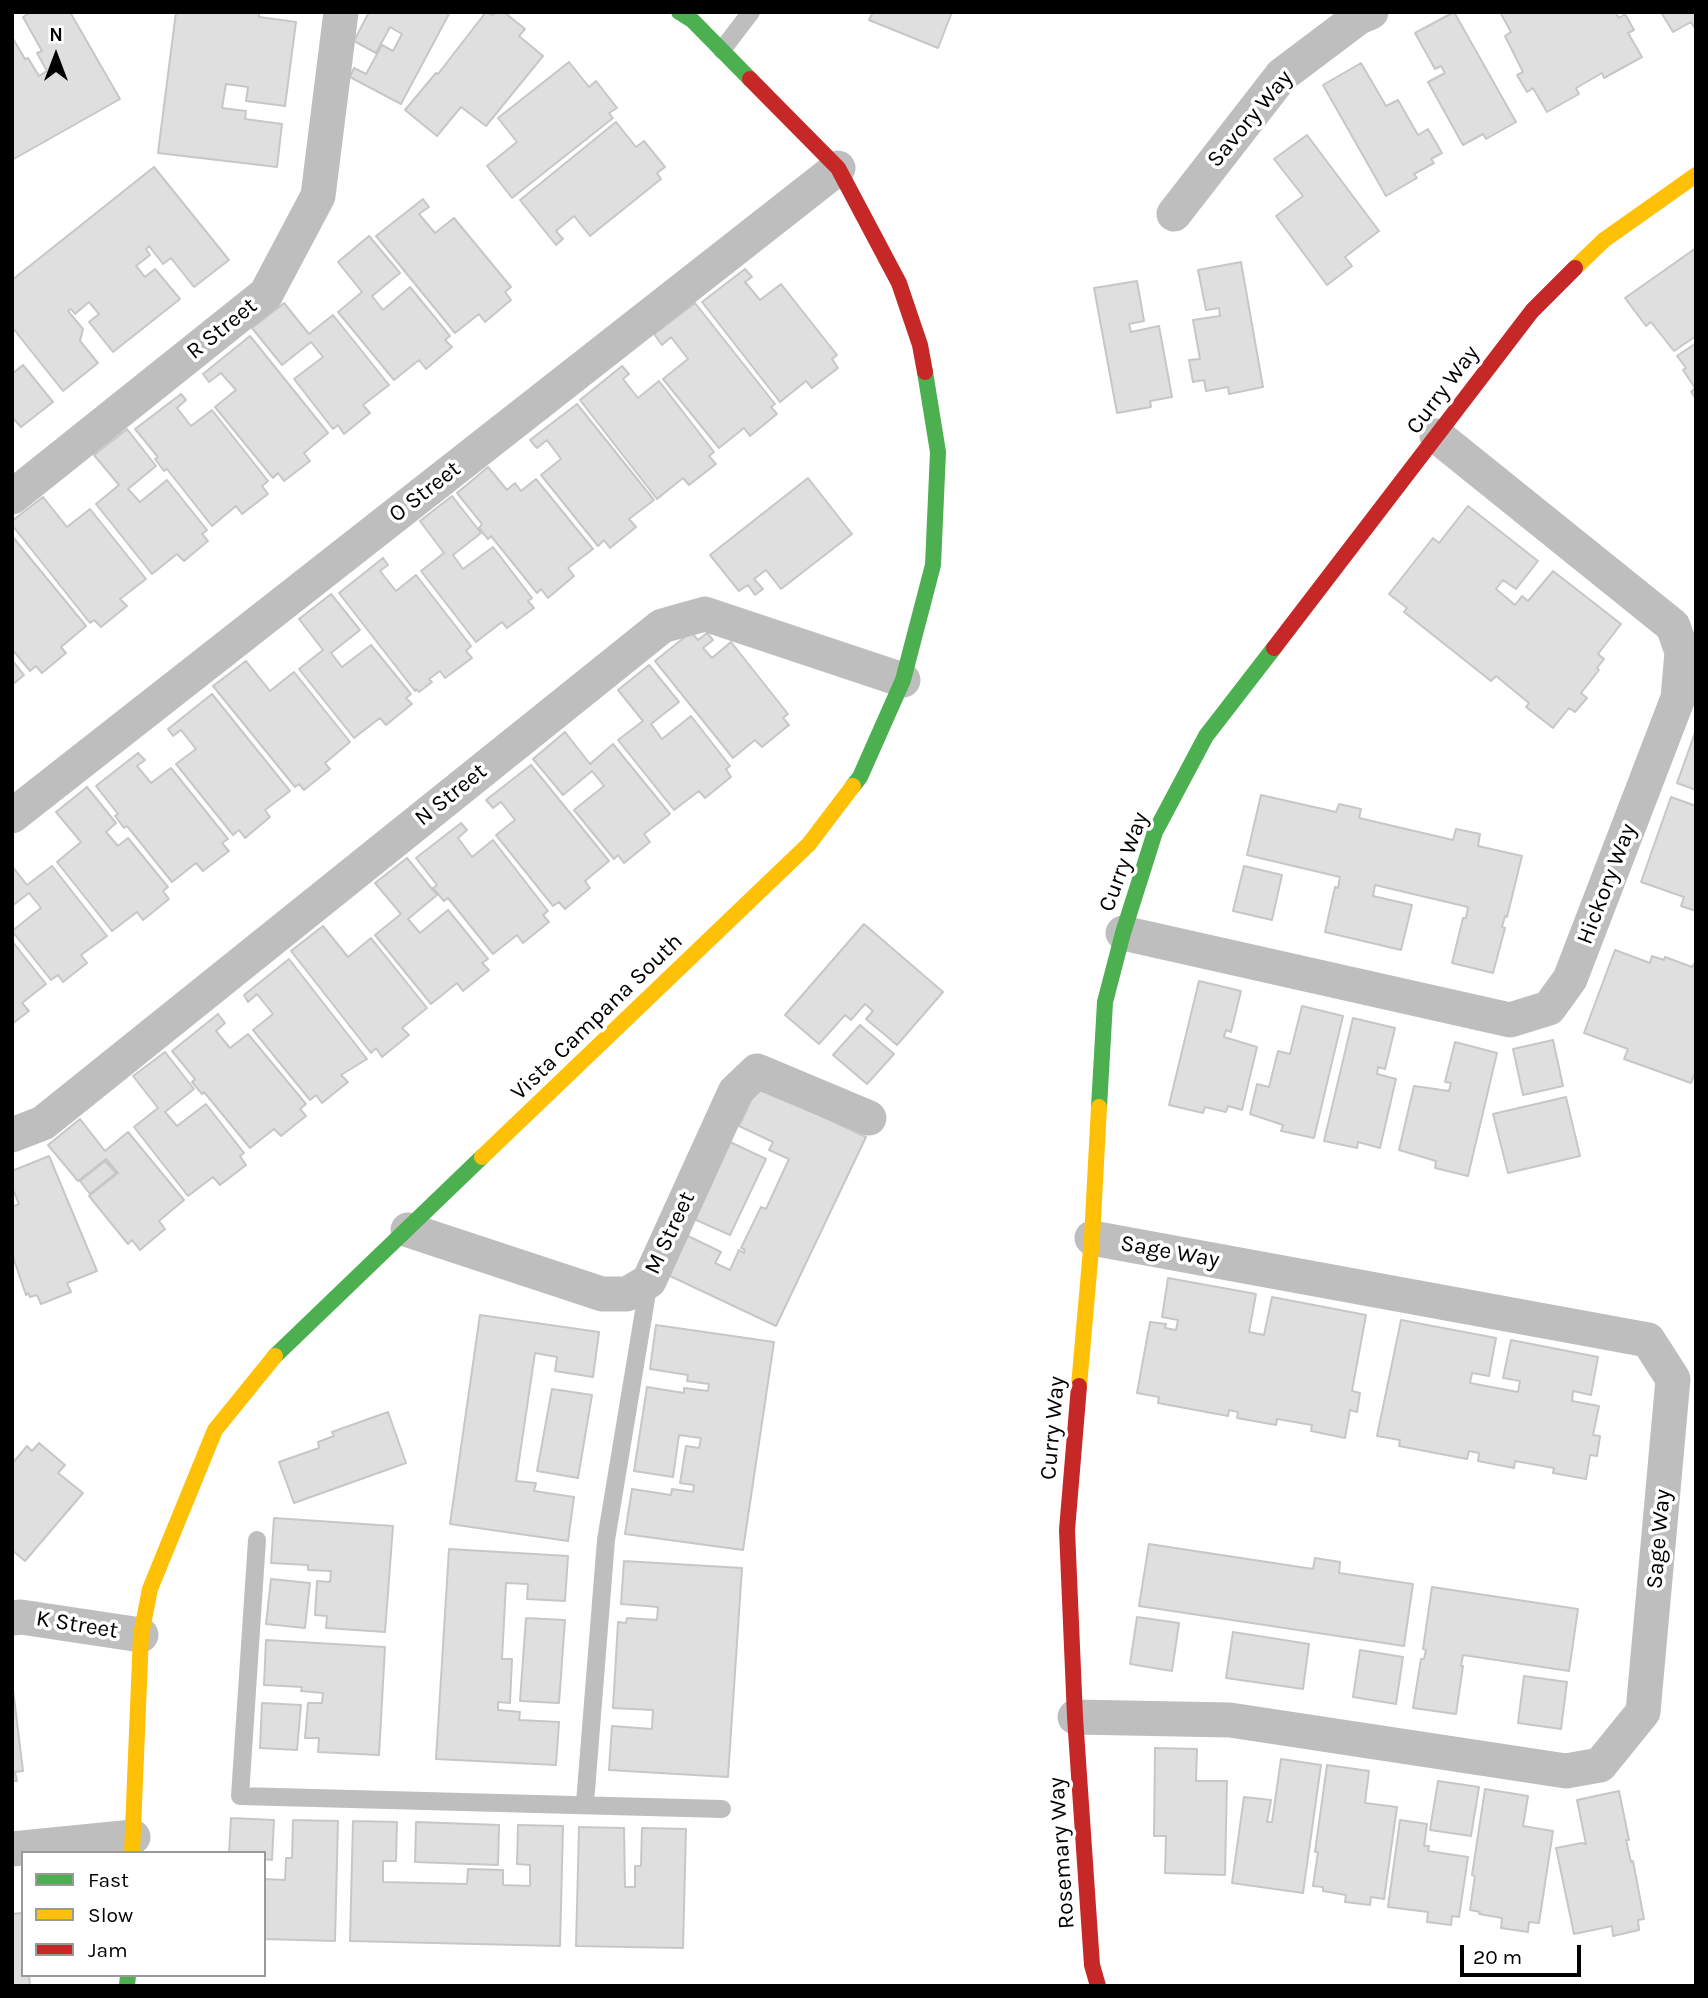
<!DOCTYPE html>
<html>
<head>
<meta charset="utf-8">
<style>
  body { margin:0 }
  #map { position:relative; width:1708px; height:1998px; overflow:hidden; background:#fff; font-family:Karla,sans-serif }
  canvas { display:block }
  .frame { position:absolute; inset:0; border:14px solid #000; pointer-events:none }
  .legend { position:absolute; left:21px; top:1851px; width:245px; height:126px; box-sizing:border-box; background:#fff; border:2px solid #999; margin:0; padding:9px 12px; list-style:none; font-size:21px; color:#000 }
  .legend li { display:flex; align-items:center; gap:14px; height:35px }
  .legend b { width:35px; border:2px solid #999 }
  .north { position:absolute; left:21px; top:21px; width:70px; height:70px; -webkit-text-stroke:5px #fff; paint-order:stroke; rotate:0deg; font-size:19px; font-weight:700; line-height:28px; text-align:center; color:#000 }
  .north::after { content:''; display:block; margin:auto; width:24px; height:32px; background:#000; clip-path:polygon(50% 0,100% 100%,50% 72%,0 100%) }
  .scale { position:absolute; left:1460px; top:1945px; width:121px; height:32px; box-sizing:border-box; border:4px solid #000; border-top:0; padding-left:9px; font-size:21px; line-height:24px; white-space:nowrap; color:#000; -webkit-text-stroke:5px #fff; paint-order:stroke }
</style>
</head>
<body>
<div id="map">
<canvas width="1708" height="1998"></canvas>
<div class="frame"></div>
<ul class="legend">
<li><b style="height:9px;background:#4caf50"></b>Fast</li>
<li><b style="height:9px;background:#ffc107"></b>Slow</li>
<li><b style="height:9px;background:#c62828"></b>Jam</li>
</ul>
<div class="north">N</div>
<div class="scale">20 m</div>
</div>
<script>
const ctx = document.querySelector('canvas').getContext('2d');
ctx.lineJoin = 'round';
function paint(path, color) { ctx.fillStyle = color; ctx.fill(path, 'evenodd'); }
const toPath = rows => new Path2D(rows.map(r => 'M' + r).join(''));
function trace(path, color, width, dash) { ctx.strokeStyle = color; ctx.lineWidth = width; ctx.lineCap = dash ? 'butt' : 'round'; ctx.setLineDash(dash || []); ctx.stroke(path); }
function label(font, color, halo, rows, align = 'center') {
  ctx.font = font + ' Karla,sans-serif'; ctx.lineWidth = 7; ctx.setLineDash([]); ctx.textBaseline = 'middle'; ctx.strokeStyle = halo; ctx.fillStyle = color; for (const [text, x, y, turn = 0] of rows) {
    ctx.save(); ctx.translate(x, y); ctx.rotate((+turn || 0) * Math.PI / 180); ctx.textAlign = isNaN(turn) ? turn : align; if (halo) ctx.strokeText(text, 0, 0); ctx.fillText(text, 0, 0); ctx.restore();
  }
}
const building = toPath([
  [31,12,70,12,120,99,12,160,12,37,25,59,28,58,39,76,47,71,37,53,42,51,23,17,31,12],
  [176,12,259,12,259,17,296,22,285,106,246,101,248,87,226,84,222,108,246,111,245,119,282,124,277,167,158,153,176,12],
  [369,12,450,12,401,104,350,77,354,68,366,74,382,45,393,51,402,34,390,27,376,53,354,41,369,12],
  [486,12,493,15,496,12,504,12,525,29,519,36,543,56,486,126,461,107,437,136,405,110,436,73,438,74,486,12],
  [873,12,952,12,938,48,869,20,873,12],
  [1454,12,1516,122,1486,139,1483,134,1463,145,1428,82,1445,73,1441,66,1435,69,1415,33,1454,12],
  [1500,12,1615,12,1619,18,1625,14,1634,30,1628,33,1642,57,1604,78,1602,73,1576,88,1579,94,1547,112,1533,88,1527,92,1517,75,1523,72,1505,36,1511,32,1500,12],
  [1661,12,1696,12,1696,26,1694,27,1691,22,1673,32,1661,12],
  [569,62,589,87,596,81,617,108,609,113,613,118,512,198,487,166,517,142,498,118,569,62],
  [1361,63,1386,106,1398,100,1418,135,1428,129,1442,153,1431,159,1434,163,1414,174,1417,178,1386,196,1323,85,1361,63],
  [616,122,636,147,644,141,665,167,657,173,661,179,590,236,574,216,556,231,563,239,556,245,520,200,616,122],
  [1307,135,1379,231,1345,257,1352,266,1327,285,1276,216,1303,196,1274,159,1307,135],
  [154,167,229,260,194,287,171,258,163,264,149,246,146,249,150,255,136,266,145,277,155,269,180,299,113,352,89,322,99,314,89,302,75,314,71,309,68,311,83,329,80,341,98,363,63,391,12,327,12,280,154,167],
  [423,199,429,207,419,214,435,233,454,218,511,287,505,292,511,300,485,322,479,314,455,333,376,236,423,199],
  [369,236,400,273,372,296,383,310,410,287,450,336,445,340,452,347,426,369,419,360,394,380,338,312,362,292,338,262,369,236],
  [1696,248,1696,336,1674,351,1651,322,1646,326,1625,298,1696,248],
  [1241,262,1263,387,1229,394,1228,387,1206,391,1204,380,1193,382,1189,360,1200,359,1193,320,1220,316,1219,308,1206,310,1198,270,1241,262],
  [745,269,752,277,745,282,760,300,781,284,837,355,832,359,838,368,812,388,806,381,780,402,702,302,745,269],
  [1137,281,1144,321,1129,324,1131,332,1159,326,1172,397,1150,401,1151,407,1117,413,1094,288,1137,281],
  [284,303,309,334,333,315,389,385,363,405,370,413,344,434,338,425,333,429,294,379,323,357,311,342,282,365,252,328,284,303],
  [695,303,775,404,771,407,777,414,750,436,744,428,719,448,663,379,688,359,671,337,662,345,654,334,695,303],
  [250,336,328,433,304,453,310,461,284,481,278,473,273,478,215,407,236,390,221,373,209,382,203,374,250,336],
  [1696,343,1696,399,1691,392,1695,388,1683,370,1686,368,1677,356,1696,343],
  [23,365,53,402,21,427,12,417,12,374,23,365],
  [622,366,629,374,623,379,638,398,659,381,714,452,709,456,716,464,689,485,683,478,657,499,580,400,622,366],
  [181,394,186,400,177,408,191,426,212,410,268,481,262,486,268,494,242,514,236,506,212,526,167,469,164,471,155,459,158,457,135,429,181,394],
  [577,404,654,500,629,519,636,527,610,548,604,540,598,546,541,475,561,459,547,440,537,448,530,440,577,404],
  [127,429,156,466,128,489,140,502,167,480,207,530,202,534,208,541,184,561,177,554,152,574,96,504,119,485,94,455,127,429],
  [488,467,507,490,515,483,521,491,536,479,593,549,568,568,574,576,548,598,541,589,537,593,491,536,488,539,479,528,482,524,457,493,488,467],
  [808,478,852,534,781,589,766,570,754,579,763,589,755,595,748,585,739,591,710,555,808,478],
  [452,496,481,533,453,555,463,569,493,547,532,598,528,601,534,608,507,628,502,622,476,642,421,571,444,553,420,521,452,496],
  [43,497,67,527,90,509,146,579,120,599,127,606,101,627,94,620,90,623,12,525,12,521,43,497],
  [1468,506,1538,561,1516,589,1503,580,1496,589,1515,605,1522,596,1528,601,1553,571,1621,624,1598,654,1604,659,1597,668,1599,670,1581,693,1587,698,1575,712,1569,708,1553,728,1526,707,1529,703,1496,676,1491,681,1404,612,1407,608,1389,594,1433,538,1439,543,1468,506],
  [12,536,86,626,61,647,66,653,42,673,36,666,30,671,12,649,12,536],
  [383,558,388,565,380,571,396,591,416,575,471,646,466,651,472,658,445,678,440,671,429,679,432,682,419,692,416,689,415,691,339,593,383,558],
  [331,594,360,630,331,653,342,667,371,645,411,694,406,698,412,704,386,725,380,718,354,738,299,669,323,650,299,619,331,594],
  [691,632,698,640,707,633,713,640,703,648,712,658,731,642,788,714,783,718,789,725,762,747,755,740,733,758,655,661,691,632],
  [12,660,24,675,12,685,12,660],
  [246,661,270,691,294,672,350,742,325,763,330,769,304,790,299,784,295,787,213,686,246,661],
  [649,665,679,702,651,724,662,739,691,716,730,766,726,769,731,777,705,798,699,791,674,810,618,740,643,721,618,690,649,665],
  [212,694,290,791,265,810,270,817,245,838,239,830,233,835,176,764,196,749,181,730,173,736,168,729,212,694],
  [1696,730,1696,790,1677,783,1696,730],
  [565,732,590,764,613,744,670,814,644,834,650,842,624,863,618,855,614,859,574,810,604,786,592,771,563,795,533,759,565,732],
  [138,753,145,760,137,766,151,783,171,768,228,839,222,843,229,851,203,871,196,863,172,882,127,826,124,828,115,816,118,814,96,786,138,753],
  [531,765,609,861,585,881,590,888,565,909,559,902,553,906,496,835,515,820,501,802,493,808,486,800,531,765],
  [87,787,116,823,106,832,118,846,128,838,168,887,163,891,169,899,143,920,137,912,112,931,57,862,81,842,56,812,87,787],
  [1261,795,1336,812,1339,804,1361,809,1359,818,1453,840,1456,829,1480,834,1478,846,1522,856,1507,917,1505,916,1502,927,1505,928,1493,973,1452,963,1463,918,1466,918,1468,907,1375,885,1373,896,1412,905,1401,950,1325,932,1335,887,1338,888,1340,877,1247,855,1261,795],
  [1671,797,1696,806,1696,911,1681,906,1684,897,1641,882,1671,797],
  [461,823,467,830,458,838,472,857,493,840,548,911,543,915,549,922,523,943,517,935,493,954,448,898,444,901,433,888,437,885,416,858,461,823],
  [407,858,437,895,408,919,420,933,448,910,488,959,482,963,489,970,463,991,457,983,431,1004,375,935,401,914,375,883,407,858],
  [12,866,27,885,52,866,107,936,81,955,87,963,63,982,58,975,51,980,12,931,41,908,29,893,12,906,12,866],
  [1244,866,1282,875,1272,920,1233,911,1244,866],
  [864,924,943,992,897,1045,866,1019,873,1011,865,1004,851,1020,845,1015,819,1044,785,1015,864,924],
  [323,926,348,957,371,938,427,1008,402,1028,409,1035,382,1057,376,1048,371,1053,291,951,323,926],
  [12,941,46,984,22,1003,29,1011,12,1024,12,941],
  [1615,950,1650,963,1652,956,1664,960,1665,957,1692,967,1696,961,1696,1070,1691,1083,1624,1059,1628,1049,1584,1033,1615,950],
  [289,959,367,1059,341,1075,348,1082,322,1103,316,1095,310,1100,253,1030,273,1014,257,994,248,1002,244,995,289,959],
  [1199,981,1241,991,1231,1032,1226,1030,1224,1037,1257,1047,1242,1110,1228,1106,1226,1112,1205,1107,1203,1113,1169,1105,1199,981],
  [1302,1006,1343,1016,1314,1138,1281,1131,1283,1125,1250,1114,1257,1084,1269,1087,1278,1051,1290,1054,1302,1006],
  [218,1014,225,1023,216,1031,230,1048,248,1034,306,1104,300,1109,306,1116,281,1136,274,1129,250,1148,204,1092,202,1094,192,1082,195,1079,172,1051,218,1014],
  [1353,1018,1395,1028,1385,1069,1378,1067,1377,1074,1396,1079,1380,1148,1358,1142,1357,1148,1324,1141,1353,1018],
  [860,1025,894,1054,867,1084,833,1055,860,1025],
  [1553,1040,1563,1086,1523,1095,1513,1049,1553,1040],
  [1455,1042,1497,1053,1468,1176,1435,1168,1436,1161,1399,1150,1414,1086,1449,1091,1451,1083,1445,1082,1455,1042],
  [165,1052,194,1089,165,1112,177,1126,206,1104,244,1153,240,1156,246,1165,220,1185,213,1177,188,1196,134,1127,158,1108,133,1076,165,1052],
  [758,1086,866,1137,776,1326,668,1275,686,1235,721,1252,715,1263,730,1270,739,1250,744,1253,745,1250,741,1248,761,1207,766,1209,789,1159,769,1150,773,1142,739,1126,758,1086],
  [1566,1097,1580,1156,1508,1173,1493,1114,1566,1097],
  [80,1119,105,1151,128,1132,184,1200,159,1221,165,1229,140,1250,132,1240,128,1244,89,1196,118,1173,106,1159,78,1181,48,1145,80,1119],
  [730,1142,766,1159,730,1235,694,1219,730,1142],
  [49,1156,97,1271,67,1283,71,1292,41,1304,37,1295,30,1297,28,1293,26,1295,12,1254,12,1207,19,1204,12,1187,12,1171,49,1156],
  [105,1161,116,1173,90,1194,80,1181,105,1161],
  [1168,1278,1256,1294,1249,1332,1264,1335,1272,1297,1366,1315,1352,1391,1360,1393,1357,1412,1350,1410,1345,1438,1311,1431,1312,1425,1277,1419,1276,1425,1237,1418,1238,1412,1229,1410,1228,1416,1158,1403,1159,1397,1137,1393,1150,1322,1166,1324,1165,1328,1176,1330,1178,1320,1162,1317,1168,1278],
  [480,1315,599,1332,593,1377,555,1371,557,1357,535,1353,516,1481,536,1483,534,1491,574,1497,568,1541,450,1524,480,1315],
  [1401,1320,1496,1338,1489,1376,1472,1373,1470,1383,1518,1392,1520,1381,1503,1378,1511,1340,1598,1357,1591,1395,1573,1391,1572,1401,1599,1406,1593,1435,1600,1436,1597,1456,1590,1455,1586,1479,1553,1473,1554,1468,1515,1461,1514,1468,1478,1461,1479,1453,1469,1451,1467,1459,1399,1446,1400,1440,1377,1436,1401,1320],
  [656,1325,774,1342,743,1550,625,1534,632,1489,671,1495,672,1489,693,1492,694,1485,680,1483,686,1446,699,1448,701,1438,679,1435,673,1477,634,1471,647,1387,684,1393,684,1388,708,1391,709,1384,687,1381,688,1375,650,1369,656,1325],
  [552,1389,592,1395,578,1478,537,1471,552,1389],
  [388,1412,406,1463,294,1503,279,1462,319,1448,318,1442,334,1436,332,1432,388,1412],
  [39,1443,65,1465,58,1473,83,1493,25,1561,12,1550,12,1464,27,1446,32,1451,39,1443],
  [274,1518,393,1526,385,1632,326,1628,327,1616,315,1615,317,1581,330,1582,331,1571,308,1570,308,1565,271,1563,274,1518],
  [1149,1544,1313,1569,1315,1558,1340,1562,1339,1573,1413,1584,1404,1646,1139,1606,1149,1544],
  [449,1549,568,1556,565,1601,527,1599,528,1584,506,1583,502,1659,512,1659,510,1703,498,1702,498,1710,520,1712,519,1720,559,1722,556,1765,436,1759,449,1549],
  [624,1561,742,1568,728,1777,609,1770,612,1726,652,1729,653,1710,613,1708,618,1622,626,1623,627,1618,657,1620,658,1607,621,1604,624,1561],
  [271,1579,310,1583,305,1628,266,1624,271,1579],
  [1432,1587,1578,1609,1569,1671,1463,1655,1461,1666,1463,1666,1456,1714,1413,1708,1421,1659,1424,1659,1426,1650,1423,1649,1432,1587],
  [1137,1617,1179,1623,1172,1671,1130,1664,1137,1617],
  [526,1618,565,1620,559,1703,520,1701,526,1618],
  [1233,1632,1309,1644,1303,1689,1226,1678,1233,1632],
  [266,1640,385,1647,379,1755,318,1752,319,1738,305,1738,308,1703,322,1703,323,1693,301,1691,302,1687,264,1685,266,1640],
  [1360,1650,1403,1657,1396,1704,1353,1697,1360,1650],
  [1524,1676,1567,1682,1561,1729,1518,1723,1524,1676],
  [12,1681,23,1771,15,1772,17,1781,12,1781,12,1681],
  [262,1703,301,1705,297,1750,260,1748,262,1703],
  [1155,1748,1197,1749,1196,1781,1227,1781,1225,1875,1165,1873,1166,1836,1154,1836,1155,1748],
  [1281,1759,1321,1765,1303,1893,1232,1883,1244,1797,1271,1800,1267,1822,1272,1822,1281,1759],
  [1327,1765,1369,1771,1365,1803,1397,1807,1384,1899,1371,1897,1370,1905,1345,1902,1346,1895,1323,1891,1323,1887,1313,1886,1318,1852,1315,1852,1327,1765],
  [1438,1781,1479,1787,1471,1836,1430,1830,1438,1781],
  [1485,1789,1528,1796,1523,1826,1553,1831,1539,1923,1529,1922,1528,1932,1501,1928,1502,1918,1479,1914,1480,1912,1470,1910,1475,1876,1472,1875,1485,1789],
  [1619,1791,1629,1840,1626,1840,1631,1862,1633,1861,1644,1919,1638,1920,1639,1930,1613,1936,1612,1926,1574,1934,1556,1848,1582,1843,1586,1844,1577,1800,1619,1791],
  [231,1818,274,1820,272,1860,264,1859,264,1853,229,1853,231,1818],
  [293,1820,338,1821,335,1941,264,1939,264,1879,285,1880,286,1858,292,1858,293,1820],
  [1400,1820,1427,1824,1424,1846,1429,1846,1428,1851,1468,1857,1459,1917,1452,1916,1451,1925,1427,1922,1428,1912,1388,1907,1400,1820],
  [353,1821,397,1822,396,1861,383,1861,383,1882,467,1884,468,1869,503,1870,503,1885,530,1886,530,1865,517,1864,518,1825,563,1826,560,1946,350,1941,353,1821],
  [416,1822,499,1825,498,1865,415,1862,416,1822],
  [579,1827,624,1828,625,1887,635,1887,635,1866,641,1866,642,1828,686,1829,683,1948,576,1946,579,1827],
  [22,1913,23,1975,29,1975,30,1986,12,1986,12,1914,22,1913]
]);
paint(building, '#dfdfdf');
trace(building, '#c7c7c7', 2);
trace(toPath([
  [722,50,751,12],
  [257,1540,240,1796,722,1809],
  [585,1803,606,1540,649,1281]
]), '#bebebe', 18);
trace(toPath([
  [1174,214,1282,75,1359,17,1371,12],
  [12,497,266,294,318,196,341,12],
  [12,816,838,168],
  [1123,933,1510,1020,1549,1008,1570,979,1678,698,1682,652,1673,626,1437,436],
  [12,1135,43,1123,662,626,705,614,903,680],
  [408,1230,602,1294,627,1294,649,1281,735,1092,757,1071,869,1118],
  [12,1618,21,1617,141,1635],
  [1075,1717,1230,1720,1566,1771,1600,1765,1643,1712,1673,1379,1648,1340,1092,1238],
  [12,1849,133,1837]
]), '#bebebe', 35);
trace(toPath([
  [679,12,692,20,750,79],
  [853,786,860,777,903,680,933,565,938,452,925,372],
  [1099,1107,1105,1002,1123,933,1155,832,1206,736,1274,648],
  [275,1356,482,1157],
  [127,1986,128,1975]
]), '#4caf50', 16);
trace(toPath([
  [1575,268,1604,240,1696,175],
  [482,1157,809,844,853,786],
  [1079,1386,1092,1238,1099,1107],
  [132,1853,141,1635,150,1589,215,1430,275,1356]
]), '#ffc107', 16);
trace(toPath([
  [750,79,838,168,899,283,920,345,925,372],
  [1274,648,1532,311,1575,268],
  [1079,1386,1067,1530,1075,1717,1092,1965,1098,1986]
]), '#c62828', 16);
label('23px', '#000', '#fff', [
  ["Savory Way",1250,119,-50],
  ["R Street",222,329,-39],
  ["Curry Way",1443,390,-53],
  ["O Street",425,492,-38],
  ["N Street",451,795,-39],
  ["Curry Way",1124,862,-70],
  ["Hickory Way",1607,884,-69],
  ["Vista Campana South",597,1017,-44],
  ["M Street",670,1233,-65],
  ["Sage Way",1170,1252,10],
  ["Curry Way",1053,1428,-85],
  ["Sage Way",1659,1539,-85],
  ["K Street",77,1625,9],
  ["Rosemary Way",1062,1853,-94]
]);
</script>
</body>
</html>
